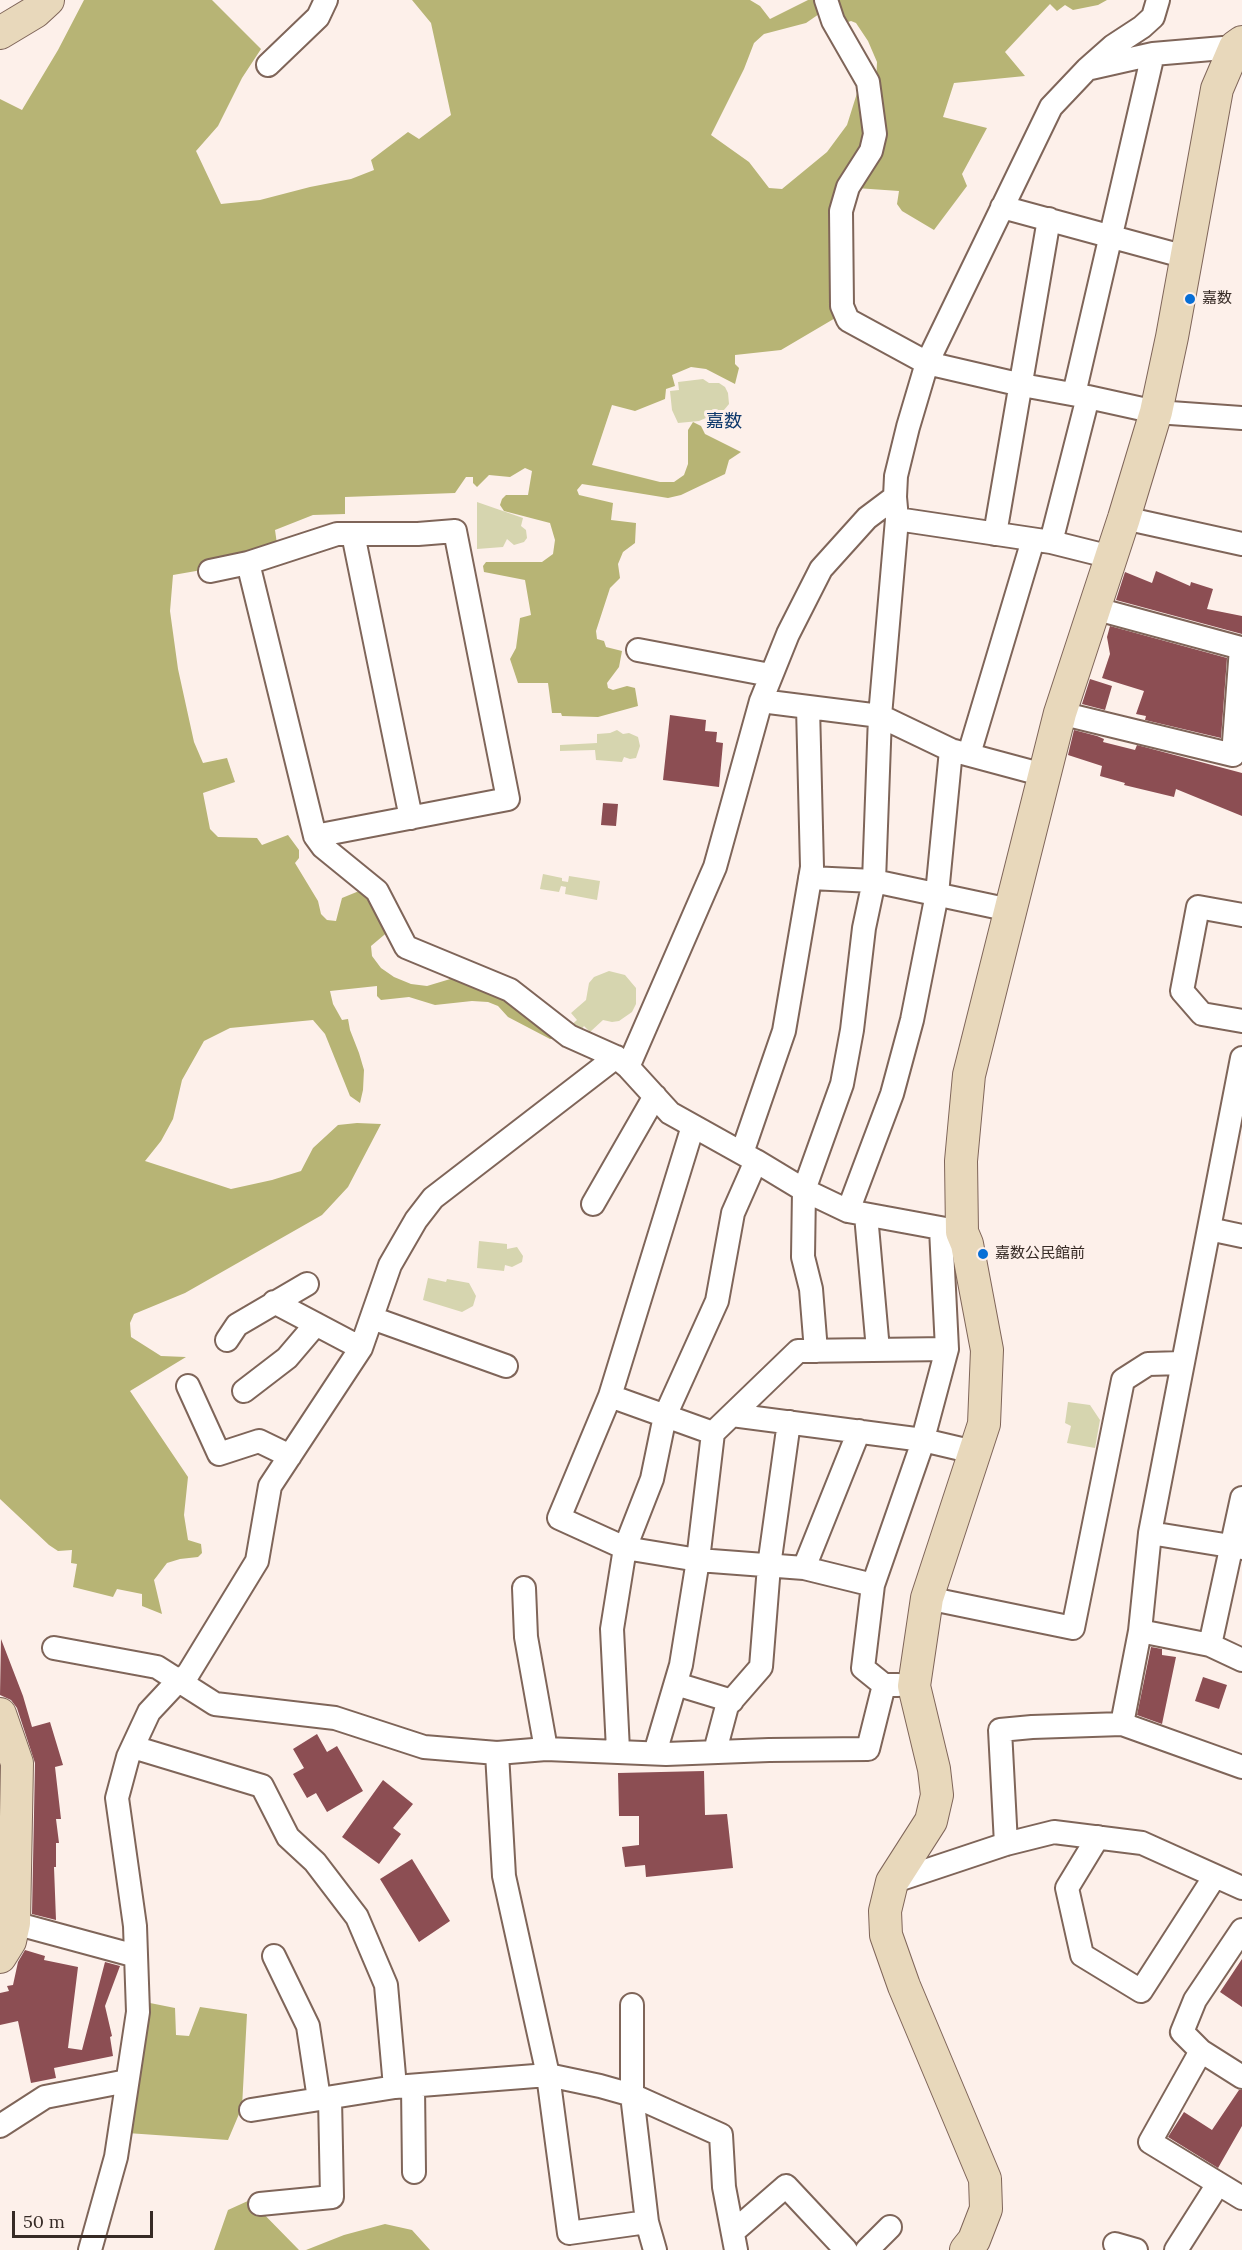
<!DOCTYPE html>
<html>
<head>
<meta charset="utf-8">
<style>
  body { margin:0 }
  #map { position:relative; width:1242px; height:2250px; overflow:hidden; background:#fdf0ea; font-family:Lora,serif }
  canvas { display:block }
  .scale { position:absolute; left:12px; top:2211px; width:141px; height:27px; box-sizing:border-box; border:3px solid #362a25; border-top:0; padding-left:8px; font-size:18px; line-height:21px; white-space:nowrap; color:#362a25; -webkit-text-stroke:4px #fdf0ea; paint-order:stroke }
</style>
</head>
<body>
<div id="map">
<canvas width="1242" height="2250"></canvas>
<div class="scale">50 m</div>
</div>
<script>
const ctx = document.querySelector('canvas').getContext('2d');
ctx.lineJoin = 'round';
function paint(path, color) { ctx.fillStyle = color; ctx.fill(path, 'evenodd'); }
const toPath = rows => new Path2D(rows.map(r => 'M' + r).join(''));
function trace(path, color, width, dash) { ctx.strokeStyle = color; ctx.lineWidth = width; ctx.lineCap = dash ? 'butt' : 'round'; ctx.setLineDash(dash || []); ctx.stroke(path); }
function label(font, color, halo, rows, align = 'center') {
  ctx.font = font + ' Lora,"Noto Sans JP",serif'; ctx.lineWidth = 6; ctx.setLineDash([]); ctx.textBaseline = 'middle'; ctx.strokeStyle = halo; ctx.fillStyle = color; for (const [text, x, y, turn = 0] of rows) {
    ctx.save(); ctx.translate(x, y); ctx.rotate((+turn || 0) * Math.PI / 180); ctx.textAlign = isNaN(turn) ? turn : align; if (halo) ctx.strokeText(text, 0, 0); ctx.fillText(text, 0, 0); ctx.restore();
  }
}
paint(toPath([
  [703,379,709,383,719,383,725,387,728,393,729,404,724,410,699,421,678,423,672,410,670,391,679,390,678,382],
  [477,502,523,518,521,526,526,530,527,538,524,542,514,545,507,539,503,547,477,549],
  [617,730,623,734,629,733,638,737,640,746,636,758,630,759,624,757,622,762,596,760,595,750,560,751,560,745,597,743,597,734,610,733],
  [543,874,562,878,562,881,568,882,569,876,600,881,597,900,565,894,566,887,561,886,559,892,540,889],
  [609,971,625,975,636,988,636,1004,632,1012,619,1021,612,1022,603,1020,590,1032,584,1026,578,1034,568,1028,577,1020,571,1013,586,1000,589,983,594,977],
  [479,1241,507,1244,507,1249,517,1247,523,1256,522,1262,512,1267,505,1265,504,1271,477,1268],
  [428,1278,446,1282,447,1279,469,1283,476,1296,473,1306,462,1312,423,1300],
  [1068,1402,1090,1405,1100,1420,1095,1448,1067,1443,1071,1426,1065,1423]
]), '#d6d5af');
paint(toPath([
  [84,0,212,0,261,49,242,78,218,126,196,151,221,204,260,200,310,187,351,179,374,170,371,160,408,132,419,139,451,115,431,23,412,0,750,0,760,6,770,19,808,0,819,0,822,12,806,23,764,34,754,43,744,69,711,135,749,162,769,188,782,189,827,152,847,125,858,90,876,85,877,62,868,41,856,23,851,21,842,24,832,0,1107,0,1098,5,1073,10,1065,5,1057,11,1050,4,1005,52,1025,76,954,83,943,117,987,128,962,174,967,186,934,230,902,211,897,204,899,191,856,188,837,317,781,350,735,355,735,364,739,368,735,384,706,369,691,367,672,375,675,386,666,389,665,399,635,411,612,405,592,465,660,482,674,482,684,475,688,464,688,430,693,422,701,426,705,434,741,452,729,460,725,474,681,495,668,498,582,484,577,490,579,495,613,503,611,520,636,523,635,543,623,552,618,564,620,578,610,588,596,631,597,639,604,641,606,647,622,651,619,667,607,683,608,688,613,690,627,686,635,688,638,706,598,717,562,716,561,713,552,713,548,683,518,683,510,659,516,648,520,618,531,615,525,580,484,572,483,566,486,562,542,562,553,554,555,540,550,523,504,511,500,505,502,499,506,495,528,495,532,471,525,468,510,477,489,475,477,487,473,483,473,477,466,477,455,493,345,497,345,514,313,515,275,530,277,544,196,571,173,575,170,611,178,669,194,742,203,763,227,758,235,782,203,793,210,829,218,837,257,838,262,845,288,835,299,850,299,858,295,863,318,901,321,914,327,920,336,921,342,898,364,889,390,930,371,946,372,956,381,968,394,977,411,984,427,986,457,977,503,997,562,1038,550,1039,508,1017,498,1006,488,1002,472,1001,435,1005,409,997,381,1000,377,996,377,986,330,991,333,1004,342,1020,348,1019,350,1030,359,1053,364,1070,363,1090,360,1103,350,1096,325,1034,313,1020,230,1028,204,1041,182,1080,173,1119,161,1141,145,1161,231,1189,272,1180,301,1171,313,1148,338,1125,357,1123,381,1124,348,1187,322,1215,185,1293,134,1314,130,1323,131,1337,161,1356,186,1357,130,1391,188,1477,184,1515,188,1540,201,1544,202,1553,198,1557,180,1559,167,1563,154,1580,162,1614,142,1606,142,1594,117,1589,113,1597,73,1587,77,1564,71,1563,72,1550,58,1551,49,1545,0,1499,0,99,22,110,58,50],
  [145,2002,175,2008,176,2035,189,2036,200,2007,247,2014,242,2107,228,2140,127,2133],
  [250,2200,299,2250,214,2250,228,2210],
  [385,2224,412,2230,430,2250,306,2250,344,2235]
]), '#b7b475');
paint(toPath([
  [1156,571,1190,586,1191,582,1213,589,1207,609,1242,616,1242,634,1116,600,1125,572,1152,583],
  [1110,626,1227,658,1221,738,1145,720,1146,716,1136,714,1144,691,1102,678,1110,654,1107,637],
  [1090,679,1112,686,1105,710,1082,704],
  [670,715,706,720,705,731,717,732,716,742,723,743,719,787,663,780],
  [1074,730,1097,736,1104,739,1103,742,1135,750,1137,745,1242,773,1242,816,1176,789,1174,797,1124,785,1125,783,1100,776,1102,766,1068,755],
  [603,803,618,804,616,826,601,825],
  [1,1639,23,1696,32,1727,50,1722,63,1765,55,1767,61,1819,56,1819,59,1843,56,1843,56,1867,54,1867,56,1920,32,1914,35,1763,17,1708,11,1700,0,1695],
  [1151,1647,1162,1649,1162,1655,1176,1657,1162,1724,1137,1715],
  [1203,1677,1227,1685,1219,1709,1195,1701],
  [317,1734,327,1752,337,1746,363,1791,327,1812,316,1793,307,1798,293,1774,304,1768,293,1749],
  [704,1771,705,1815,727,1814,733,1868,646,1877,645,1865,625,1867,622,1847,639,1845,639,1816,619,1816,618,1773],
  [383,1780,413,1804,393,1828,401,1834,379,1864,342,1837],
  [412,1859,450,1921,419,1942,380,1879],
  [25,1950,45,1956,44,1960,78,1967,68,2048,82,2050,105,1962,120,1966,105,2006,112,2036,110,2037,113,2056,54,2068,56,2078,31,2083,18,2021,0,2025,0,1993,9,1991,7,1986,13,1985,18,1962],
  [1242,1959,1242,2007,1220,1992],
  [1239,2090,1242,2090,1242,2126,1218,2168,1168,2137,1184,2112,1212,2130]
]), '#8c4e53');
const street = toPath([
  [826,0,833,21,868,82,875,134,871,151,848,187,841,211,842,306,848,320,927,363,1022,385,1088,397,1156,412,1242,418],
  [268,65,318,17,326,0],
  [1091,68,1153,54,1235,47],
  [1002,207,1186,257],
  [1074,394,1153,54],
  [1124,518,1242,544],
  [897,519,1051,542,1111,557],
  [455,531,508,799,315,836,248,563,337,534,418,534,455,531],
  [353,534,411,818],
  [995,534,1049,219],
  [1051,542,1088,397],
  [210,571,248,563],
  [638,650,770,675],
  [761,701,880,716,951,750,1044,775],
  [1060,713,1233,755,1241,648,1093,608],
  [969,754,1033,540],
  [315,836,323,847,377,891,406,947,510,990,569,1036,616,1057,628,1067,670,1113,756,1161,804,1190,848,1211,962,1232],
  [810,878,874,881,1010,910],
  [1242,915,1198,907,1182,991,1202,1014,1242,1021],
  [628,1067,715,867,761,701,788,634,821,569,867,518,895,497],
  [693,1126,610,1396,559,1518,625,1548,698,1560,804,1568,873,1585,863,1668,884,1685,898,1685],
  [742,1153,784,1031,812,867,808,707],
  [593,1204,655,1096],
  [848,1211,892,1094,912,1020,937,894,951,750],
  [866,1215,878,1350],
  [1209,1229,1242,1236],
  [274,1302,361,1348],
  [372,1318,506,1366],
  [227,1340,237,1325,307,1284],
  [816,1351,811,1289,803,1257,804,1190,842,1084,852,1030,864,928,874,881,880,716,897,519,895,497,896,476,908,427,927,363,1051,107,1087,69,1113,46,1142,27,1153,17,1158,0],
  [188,1386,219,1454,259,1441,290,1456],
  [244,1391,287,1358,316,1324],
  [610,1396,713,1433,798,1351,947,1349,941,1229],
  [732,1415,923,1440,974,1452],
  [1150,1533,1242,1548],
  [804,1568,859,1431],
  [873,1585,920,1450,947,1349],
  [524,1588,526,1637,546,1749],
  [927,1598,1073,1628,1123,1380,1148,1364,1182,1363],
  [1140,1631,1210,1645,1242,1660],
  [1210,1645,1242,1498],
  [54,1648,157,1667,215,1704,335,1718,424,1747,497,1753,546,1749,666,1754,769,1750,868,1749,884,1685],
  [676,1684,732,1701],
  [1122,1724,1140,1631,1150,1533,1242,1058],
  [133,1747,262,1786,288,1837,315,1862,357,1917,386,1985,395,2087],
  [618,1750,612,1629,625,1548,652,1479,665,1416,717,1301,733,1213,756,1161],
  [715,1751,727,1706,761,1667,769,1566,789,1422],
  [497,1753,504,1876,548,2075,600,2086,632,2095,721,2135,724,2187,736,2250],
  [655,1753,681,1665,698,1560,713,1433],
  [1098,1837,1067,1888,1082,1955,1141,1991,1215,1876],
  [1006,1844,1000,1730,1032,1727,1122,1724,1242,1767],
  [892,1882,1006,1844,1054,1832,1142,1843,1242,1888],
  [14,1923,136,1956],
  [1242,1930,1195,2000,1182,2032,1201,2051,1150,2142,1242,2198],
  [274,1956,308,2026,319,2099],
  [1201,2051,1242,2077],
  [413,2086,414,2172],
  [251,2110,395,2087,548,2075,569,2233,647,2222,632,2095,632,2005],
  [0,2126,45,2097,127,2081],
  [260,2204,332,2197,330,2098],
  [647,2222,655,2250],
  [733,2232,786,2186,846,2250],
  [1115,2244,1136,2250],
  [90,2250,116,2157,138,2012,135,1926,117,1798,128,1757,149,1712,178,1681,188,1674,257,1561,270,1486,361,1348,390,1265,416,1220,433,1198,616,1057],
  [867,2250,890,2227],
  [1176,2250,1218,2184]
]);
const secondary = toPath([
  [0,33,35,12,48,0],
  [0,1714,17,1763,14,1923,10,1941,0,1957],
  [966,2250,974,2240,986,2209,985,2179,904,1986,886,1935,885,1911,892,1882,931,1821,937,1795,934,1769,914,1686,927,1598,984,1424,987,1350,967,1244,962,1232,961,1161,969,1075,1060,713,1124,518,1156,412,1172,337,1217,89,1235,47,1242,42]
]);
trace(street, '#7f6559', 26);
trace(secondary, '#7f6559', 34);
trace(street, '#fff', 22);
trace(secondary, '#e8d8bb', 32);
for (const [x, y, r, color] of [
  [1190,299,6,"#066ed6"],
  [983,1254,6,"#066ed6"]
]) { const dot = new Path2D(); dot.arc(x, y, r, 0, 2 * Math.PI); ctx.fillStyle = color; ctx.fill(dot); trace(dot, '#fdf0ea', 2); }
label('15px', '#362a25', '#fdf0ea', [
  ["嘉数",1202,299],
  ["嘉数公民館前",995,1254]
], 'left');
label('18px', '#0d386b', '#fdf0ea', [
  ["嘉数",724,422]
]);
</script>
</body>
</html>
